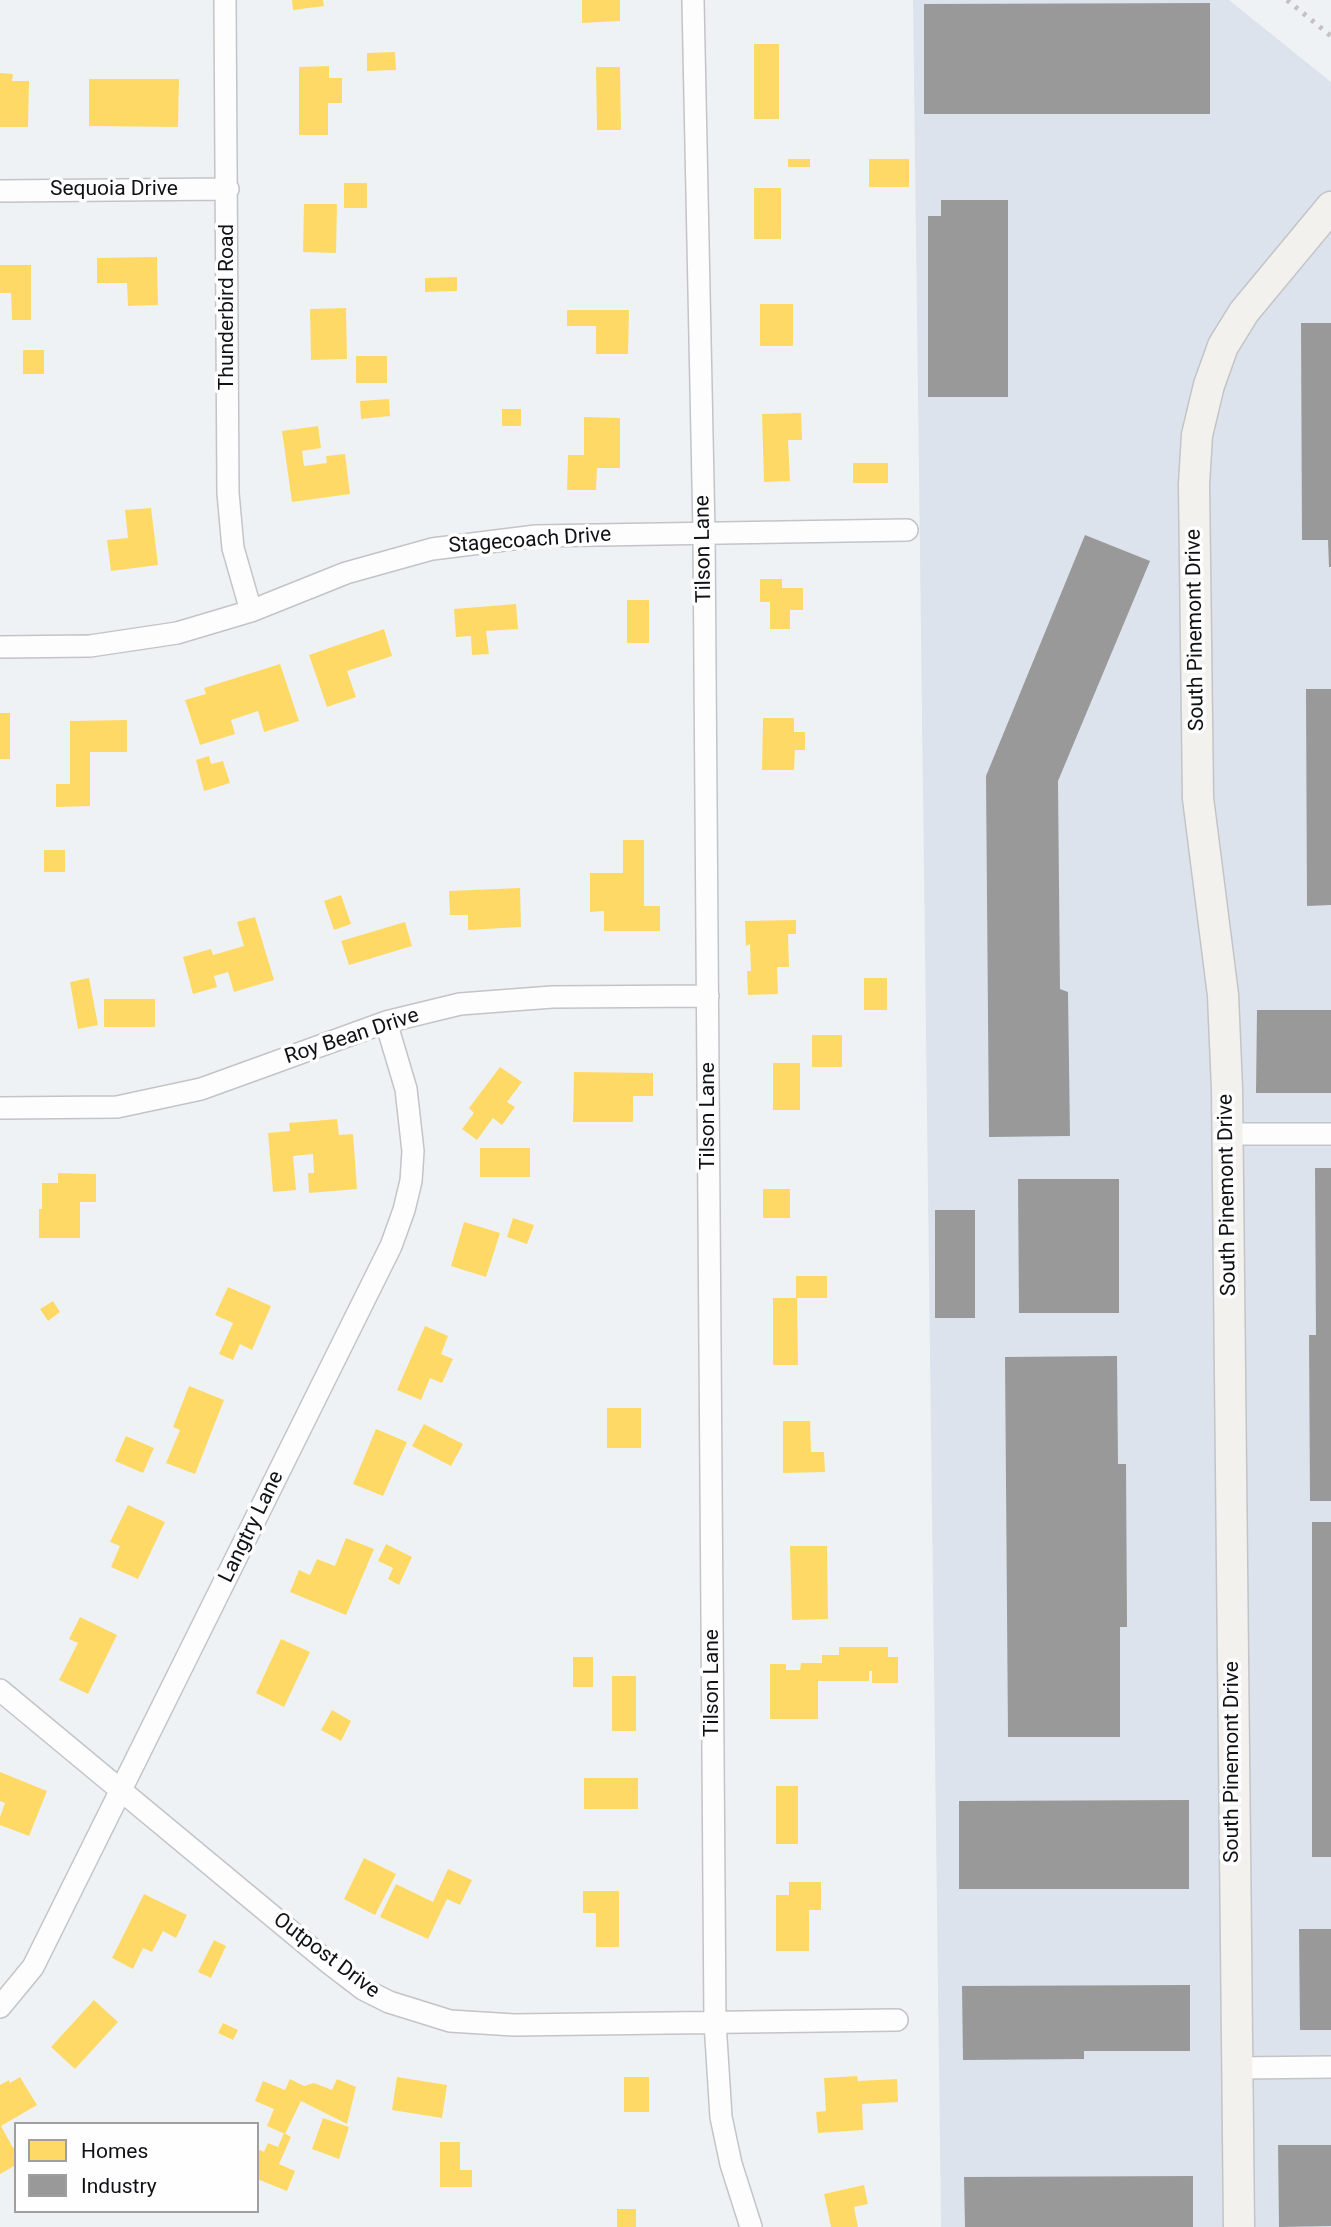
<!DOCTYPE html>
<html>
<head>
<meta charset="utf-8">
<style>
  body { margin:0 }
  #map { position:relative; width:1331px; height:2227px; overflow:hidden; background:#eff2f5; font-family:Roboto,sans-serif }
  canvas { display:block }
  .legend { position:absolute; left:14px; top:2122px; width:245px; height:91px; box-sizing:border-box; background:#fefefe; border:2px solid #9f9fa0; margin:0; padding:9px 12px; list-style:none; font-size:21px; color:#101114 }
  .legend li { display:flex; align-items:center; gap:14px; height:35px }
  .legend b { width:35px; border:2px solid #9f9fa0 }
</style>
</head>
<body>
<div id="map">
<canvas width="1331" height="2227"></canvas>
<ul class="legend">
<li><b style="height:19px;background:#ffd966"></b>Homes</li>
<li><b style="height:19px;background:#999"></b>Industry</li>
</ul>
</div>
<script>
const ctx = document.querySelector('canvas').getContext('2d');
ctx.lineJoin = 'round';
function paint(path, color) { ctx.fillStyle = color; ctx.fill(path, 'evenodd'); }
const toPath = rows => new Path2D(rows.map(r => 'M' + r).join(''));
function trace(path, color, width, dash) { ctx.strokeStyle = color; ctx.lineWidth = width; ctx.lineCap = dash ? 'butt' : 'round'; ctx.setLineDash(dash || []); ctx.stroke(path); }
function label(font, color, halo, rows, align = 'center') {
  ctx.font = font + ' Roboto,sans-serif'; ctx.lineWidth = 7; ctx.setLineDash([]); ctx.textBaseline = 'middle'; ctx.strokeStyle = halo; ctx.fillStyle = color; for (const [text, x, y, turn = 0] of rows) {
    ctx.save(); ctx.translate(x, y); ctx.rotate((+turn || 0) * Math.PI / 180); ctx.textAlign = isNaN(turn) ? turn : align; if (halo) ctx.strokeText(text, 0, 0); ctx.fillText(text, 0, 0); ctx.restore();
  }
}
paint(toPath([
  [913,0,1229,0,1331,82,1331,2227,941,2227]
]), '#dde3ed');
paint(toPath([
  [292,0,323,0,324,6,293,10],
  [582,0,620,0,620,21,582,23],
  [754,44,779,44,779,119,754,119],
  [395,52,396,70,367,71,367,53],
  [329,66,329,78,342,78,342,103,328,103,328,135,299,135,299,67],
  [596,67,620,67,621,130,597,130],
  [0,73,13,74,12,81,29,81,28,127,0,127],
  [89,79,179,79,178,127,89,126],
  [788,159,810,159,810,167,788,167],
  [869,159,909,159,909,187,869,187],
  [344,183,367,183,367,208,344,208],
  [754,188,781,188,781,239,754,239],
  [304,204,337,204,336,253,303,252],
  [157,257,158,305,128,306,127,283,97,283,97,258],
  [0,265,31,265,31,320,12,320,11,293,0,293],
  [457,277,457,291,425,292,425,278],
  [760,304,793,304,793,346,760,346],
  [346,308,347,359,311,360,310,309],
  [567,310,629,310,628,354,596,354,596,326,567,326],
  [23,350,44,350,44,374,23,374],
  [356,356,387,356,387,383,356,383],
  [389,399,390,416,361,419,360,401],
  [502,409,521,409,521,426,502,426],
  [801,413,802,440,788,440,790,481,764,482,762,414],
  [584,417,620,418,620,468,597,468,596,490,567,490,568,455,584,455],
  [318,426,321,448,302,451,304,466,327,463,326,456,345,454,350,494,292,502,282,431],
  [853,463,888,463,888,483,853,483],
  [151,508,158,565,111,571,107,540,128,538,125,510],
  [760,579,782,579,782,588,803,588,803,610,790,610,790,629,770,629,770,602,760,602],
  [627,600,649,600,649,643,627,643],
  [516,604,518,629,486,631,489,654,472,655,471,636,456,637,454,609],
  [384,629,392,656,347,671,356,697,327,707,309,655],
  [280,664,299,721,264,732,258,711,231,720,235,734,200,745,185,700,206,694,204,688],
  [0,713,10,713,10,759,0,759],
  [763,718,794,718,794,732,805,732,805,750,795,750,794,770,762,770],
  [127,720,127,752,90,752,90,806,56,807,56,784,70,784,70,721],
  [209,756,211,764,223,761,230,783,204,791,196,760],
  [623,840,644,840,644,906,660,906,660,931,604,931,604,911,590,912,590,873,623,873],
  [44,850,65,850,65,872,44,872],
  [520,888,521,927,468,930,468,915,450,915,449,891],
  [341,895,351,924,334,930,324,901],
  [255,917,274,980,234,992,228,972,214,976,217,987,193,994,183,957,211,949,213,955,244,946,237,922],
  [796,920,796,934,788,934,789,967,777,967,778,994,748,995,747,971,751,971,750,944,746,946,745,921],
  [405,922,412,946,349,965,341,941],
  [89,978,98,1025,78,1029,70,982],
  [864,978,887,978,887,1010,864,1010],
  [104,999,155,999,155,1027,104,1027],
  [812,1035,842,1035,842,1067,812,1067],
  [773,1063,800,1063,800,1110,773,1110],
  [500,1067,522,1082,507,1102,515,1107,502,1125,493,1118,477,1140,462,1129,474,1113,469,1108],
  [574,1072,653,1073,653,1096,633,1096,633,1122,573,1122],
  [337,1119,339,1135,353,1134,357,1189,309,1193,308,1173,314,1173,313,1154,293,1156,296,1190,273,1192,268,1133,290,1131,289,1123],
  [480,1148,530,1148,530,1177,480,1177],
  [58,1173,96,1174,96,1202,80,1202,80,1238,39,1238,39,1209,42,1209,42,1183,58,1183],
  [763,1189,790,1189,790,1218,763,1218],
  [513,1218,534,1225,527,1244,507,1237],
  [464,1222,500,1233,486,1277,451,1266],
  [796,1276,827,1276,827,1298,796,1298],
  [228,1287,271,1306,252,1350,240,1344,233,1360,219,1354,233,1323,215,1315],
  [773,1298,797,1298,798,1365,773,1365],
  [53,1301,60,1312,48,1321,40,1309],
  [425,1326,448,1336,441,1354,453,1359,442,1383,430,1378,421,1400,397,1390],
  [189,1386,224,1400,195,1474,166,1463,180,1430,173,1427],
  [607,1408,641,1408,641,1448,607,1448],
  [783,1421,810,1421,811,1452,824,1452,825,1472,783,1473],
  [424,1424,463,1444,451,1466,412,1446],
  [376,1429,407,1442,383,1496,353,1484],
  [126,1436,154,1448,143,1473,115,1461],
  [128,1505,165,1522,138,1579,111,1567,120,1546,110,1542],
  [346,1538,374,1549,346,1615,290,1592,299,1570,310,1575,317,1559,335,1566],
  [386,1544,412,1557,399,1585,388,1579,393,1568,378,1561],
  [790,1546,827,1546,828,1619,792,1620],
  [80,1617,117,1635,88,1694,59,1680,78,1643,69,1639],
  [281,1639,310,1652,284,1707,256,1693],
  [839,1647,888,1647,888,1657,898,1657,898,1683,872,1683,872,1671,869,1671,869,1681,818,1681,818,1719,770,1719,770,1664,786,1664,786,1670,800,1670,801,1663,822,1663,822,1655,839,1655],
  [573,1657,593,1657,593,1687,573,1687],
  [612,1676,636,1676,636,1731,612,1731],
  [332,1710,351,1721,341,1741,321,1730],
  [0,1772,47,1791,29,1836,0,1825,0,1817,5,1803,0,1801],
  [584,1778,638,1778,638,1809,584,1809],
  [776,1786,798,1786,798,1844,776,1844],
  [364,1858,396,1874,375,1915,344,1899],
  [448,1869,472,1880,460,1905,447,1899,428,1939,380,1917,396,1884,433,1902],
  [789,1882,821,1882,821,1910,809,1910,809,1951,776,1951,776,1895,789,1895],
  [583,1891,619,1891,619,1947,596,1947,596,1913,583,1913],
  [144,1894,187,1915,176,1938,163,1931,152,1952,143,1948,133,1969,112,1958],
  [214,1940,226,1946,211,1978,198,1972],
  [94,2000,118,2022,75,2069,51,2047],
  [223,2023,238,2030,233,2040,218,2033],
  [857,2076,858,2081,897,2079,898,2102,862,2104,863,2130,818,2133,816,2112,826,2111,824,2078],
  [20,2077,37,2105,1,2126,13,2148,16,2147,16,2165,0,2174,0,2085,9,2080,10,2083],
  [397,2077,447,2085,442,2118,392,2110],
  [624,2077,649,2077,649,2112,624,2112],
  [290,2079,304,2086,314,2083,332,2090,337,2079,356,2087,347,2124,301,2101,285,2134,267,2126,274,2109,255,2101,263,2081,285,2090],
  [323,2118,349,2127,339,2159,312,2149],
  [284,2133,291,2137,279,2164,295,2171,287,2191,257,2179,257,2149,264,2152,268,2143,278,2147],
  [440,2142,460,2142,460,2170,472,2170,472,2187,440,2187],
  [864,2185,868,2204,854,2207,858,2227,831,2227,824,2194],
  [617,2209,636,2209,636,2227,617,2227]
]), '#ffd966');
paint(toPath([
  [1210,3,1210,114,924,114,924,4],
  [941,200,1008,200,1008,397,928,397,928,216,941,216],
  [1301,323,1331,323,1331,567,1329,567,1328,540,1302,540],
  [1085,535,1150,561,1058,781,1060,989,1068,992,1070,1136,989,1137,986,776],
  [1306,689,1331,689,1331,905,1307,906],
  [1257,1010,1331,1010,1331,1093,1256,1093],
  [1315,1168,1331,1168,1331,1501,1310,1501,1309,1335,1316,1335],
  [1018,1179,1119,1179,1119,1313,1019,1313],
  [935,1210,975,1210,975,1318,935,1318],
  [1117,1356,1118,1464,1126,1464,1127,1627,1120,1627,1120,1737,1008,1737,1005,1357],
  [1312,1522,1331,1522,1331,1857,1312,1857],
  [1189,1800,1189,1889,959,1889,959,1801],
  [1299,1929,1331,1929,1331,2030,1300,2030],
  [1190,1985,1190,2051,1084,2051,1084,2059,963,2060,962,1986],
  [1278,2145,1331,2145,1331,2226,1279,2227],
  [1193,2176,1193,2227,965,2227,964,2177]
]), '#999');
const street = toPath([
  [225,0,228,493,233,548,251,611],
  [693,0,704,532,715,2022,721,2117,731,2164,751,2227],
  [0,191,228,189],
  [0,647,90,646,177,633,251,611,346,573,432,549,536,536,907,530],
  [0,1108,117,1107,201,1089,386,1022,460,1004,552,997,708,996],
  [1228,1134,1331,1134],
  [0,1690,329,1963,363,1989,389,2002,450,2021,514,2025,897,2020],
  [0,2007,33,1967,391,1246,404,1210,411,1181,413,1151,406,1089,386,1022],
  [1238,2068,1331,2067]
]);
const secondary = toPath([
  [1239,2227,1227,1089,1223,995,1198,798,1194,484,1197,435,1209,385,1223,346,1244,312,1331,207]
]);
trace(street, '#c2c4c7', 24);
trace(secondary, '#c2c4c7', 33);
trace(street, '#fdfdfe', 21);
trace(secondary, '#f3f1ee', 30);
trace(toPath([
  [1287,0,1331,36]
]), '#c2c2c3', 5, [3.5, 7]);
label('21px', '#101114', '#fefefe', [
  ["Sequoia Drive",114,190],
  ["Thunderbird Road",228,307,-90],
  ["Stagecoach Drive",530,541,-4],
  ["Tilson Lane",704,549,-91],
  ["South Pinemont Drive",1196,630,-91],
  ["Roy Bean Drive",352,1037,-18],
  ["Tilson Lane",709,1116,-90],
  ["South Pinemont Drive",1228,1195,-91],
  ["Langtry Lane",252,1527,-64],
  ["Tilson Lane",713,1683,-90],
  ["South Pinemont Drive",1233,1762,-90],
  ["Outpost Drive",326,1956,37]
]);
</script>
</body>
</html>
